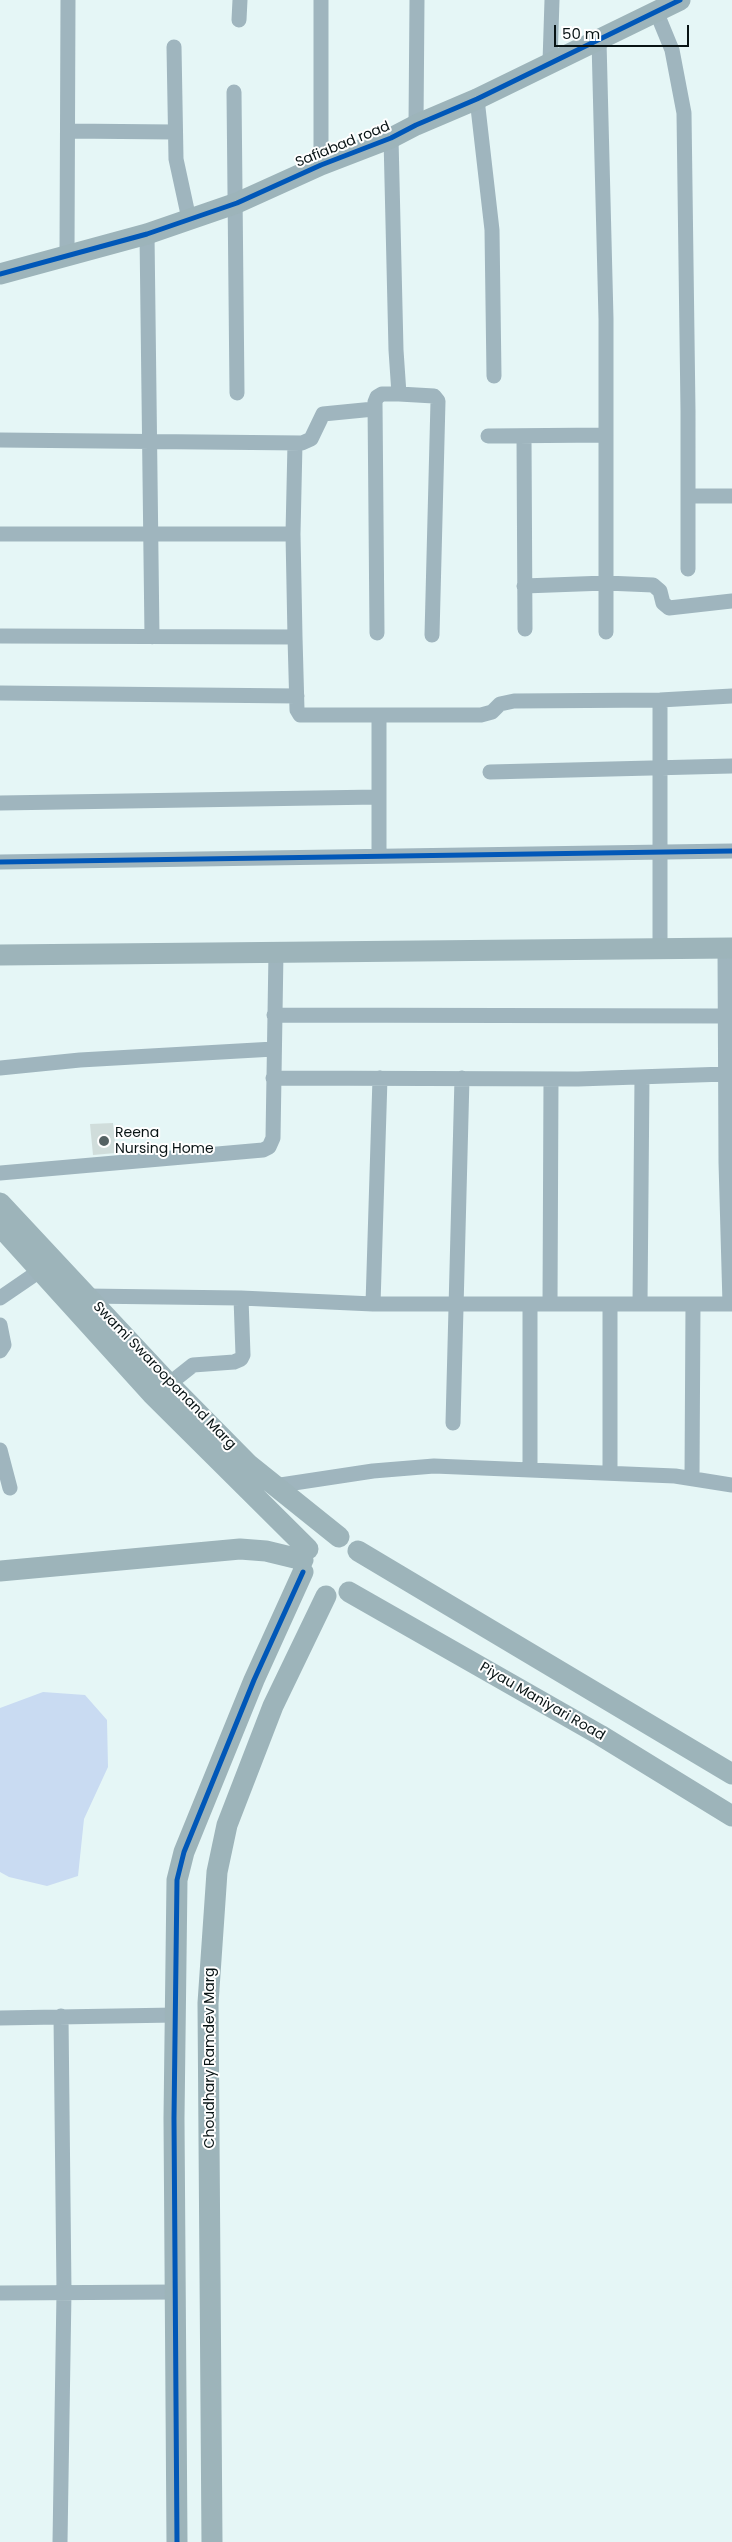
<!DOCTYPE html>
<html>
<head>
<meta charset="utf-8">
<style>
  body { margin:0 }
  #map { position:relative; width:732px; height:2542px; overflow:hidden; background:#e5f6f6; font-family:Poppins,sans-serif }
  canvas { display:block }
  .scale { position:absolute; left:554px; top:25px; width:135px; height:22px; box-sizing:border-box; border:2px solid #081314; border-top:0; padding-left:6px; font-size:15px; line-height:18px; white-space:nowrap; color:#081314; -webkit-text-stroke:4px #fff; paint-order:stroke }
</style>
</head>
<body>
<div id="map">
<canvas width="732" height="2542"></canvas>
<div class="scale">50 m</div>
</div>
<script>
const ctx = document.querySelector('canvas').getContext('2d');
ctx.lineJoin = 'round';
function paint(path, color) { ctx.fillStyle = color; ctx.fill(path, 'evenodd'); }
const toPath = rows => new Path2D(rows.map(r => 'M' + r).join(''));
function trace(path, color, width, dash) { ctx.strokeStyle = color; ctx.lineWidth = width; ctx.lineCap = dash ? 'butt' : 'round'; ctx.setLineDash(dash || []); ctx.stroke(path); }
function label(font, color, halo, rows, align = 'center') {
  ctx.font = font + ' Poppins,sans-serif'; ctx.lineWidth = 4; ctx.setLineDash([]); ctx.textBaseline = 'middle'; ctx.strokeStyle = halo; ctx.fillStyle = color; for (const [text, x, y, turn = 0] of rows) {
    ctx.save(); ctx.translate(x, y); ctx.rotate((+turn || 0) * Math.PI / 180); ctx.textAlign = isNaN(turn) ? turn : align; if (halo) ctx.strokeText(text, 0, 0); ctx.fillText(text, 0, 0); ctx.restore();
  }
}
paint(toPath([
  [43,1692,85,1695,107,1720,108,1767,84,1819,78,1876,47,1886,9,1877,0,1872,0,1708]
]), '#c9dbf2');
paint(toPath([
  [113,1123,116,1153,93,1155,90,1124]
]), '#d0dddb');
trace(toPath([
  [321,0,321,165],
  [656,11,672,50,684,113,688,411,688,569],
  [239,20,240,0],
  [599,41,606,319,606,632],
  [174,47,176,159,189,219],
  [550,62,552,0],
  [234,92,237,393],
  [477,99,492,230,494,376],
  [416,125,417,0],
  [68,131,174,132],
  [391,138,396,350,399,394],
  [147,234,152,637],
  [67,254,68,0],
  [488,436,606,435],
  [524,436,525,629],
  [0,440,302,443,311,439,323,414,374,409],
  [295,443,293,534,295,637,297,710,300,715,481,715,492,712,500,704,514,701,660,700,732,696],
  [688,496,732,496],
  [0,534,293,534],
  [524,586,606,583,653,585,660,591,663,603,669,608,732,601],
  [377,633,375,402,377,397,382,394,399,394,434,396,438,401,432,635],
  [0,636,295,637],
  [0,693,297,696],
  [490,772,732,766],
  [0,803,378,797],
  [379,856,379,717],
  [0,862,732,851],
  [725,948,726,1162,730,1304],
  [660,949,660,700],
  [274,1015,725,1016],
  [0,1068,80,1060,274,1049],
  [273,1078,578,1079,726,1074],
  [0,1173,263,1150,269,1147,273,1138,276,952],
  [86,1296,241,1298,373,1304,732,1304],
  [0,1298,41,1270],
  [373,1304,380,1078],
  [550,1304,551,1079],
  [640,1304,642,1077],
  [0,1325,4,1345,0,1351],
  [169,1384,193,1365,234,1362,241,1359,243,1355,241,1298],
  [453,1423,462,1078],
  [0,1450,10,1488],
  [530,1470,530,1305],
  [610,1473,610,1304],
  [692,1477,693,1304],
  [274,1486,373,1471,434,1466,675,1476,732,1485],
  [0,2018,175,2015],
  [0,2293,177,2292],
  [60,2542,64,2292,61,2016]
]), '#9fb5be', 15);
trace(toPath([
  [0,274,147,234,237,203,321,165,391,138,416,125,477,99,680,0],
  [0,955,732,948],
  [0,1203,169,1384,248,1464,339,1537],
  [0,1226,152,1394,308,1549],
  [358,1551,732,1774],
  [0,1571,240,1549,266,1551,303,1560],
  [349,1592,600,1735,732,1816],
  [177,2542,174,2118,177,1880,184,1852,254,1680,303,1572],
  [212,2542,208,2003,217,1872,227,1825,273,1706,326,1596]
]), '#9db4ba', 21);
trace(toPath([
  [0,274,147,234,237,203,321,165,391,138,416,125,477,99,680,0],
  [0,862,732,851],
  [177,2542,174,2118,177,1880,184,1852,254,1680,303,1572]
]), '#0057b8', 5);
for (const [x, y, r, color] of [
  [104,1141,6,"#556263"]
]) { const dot = new Path2D(); dot.arc(x, y, r, 0, 2 * Math.PI); ctx.fillStyle = color; ctx.fill(dot); trace(dot, '#fff', 2); }
label('14px', '#081314', '#fff', [
  ["Safiabad road",343,145,-22],
  ["Swami Swaroopanand Marg",164,1376,46],
  ["Piyau Maniyari Road",542,1702,30],
  ["Choudhary Ramdev Marg",210,2058,-90]
]);
label('14px', '#081314', '#fff', [
  ["Reena",115,1133],
  ["Nursing Home",115,1149]
], 'left');
</script>
</body>
</html>
